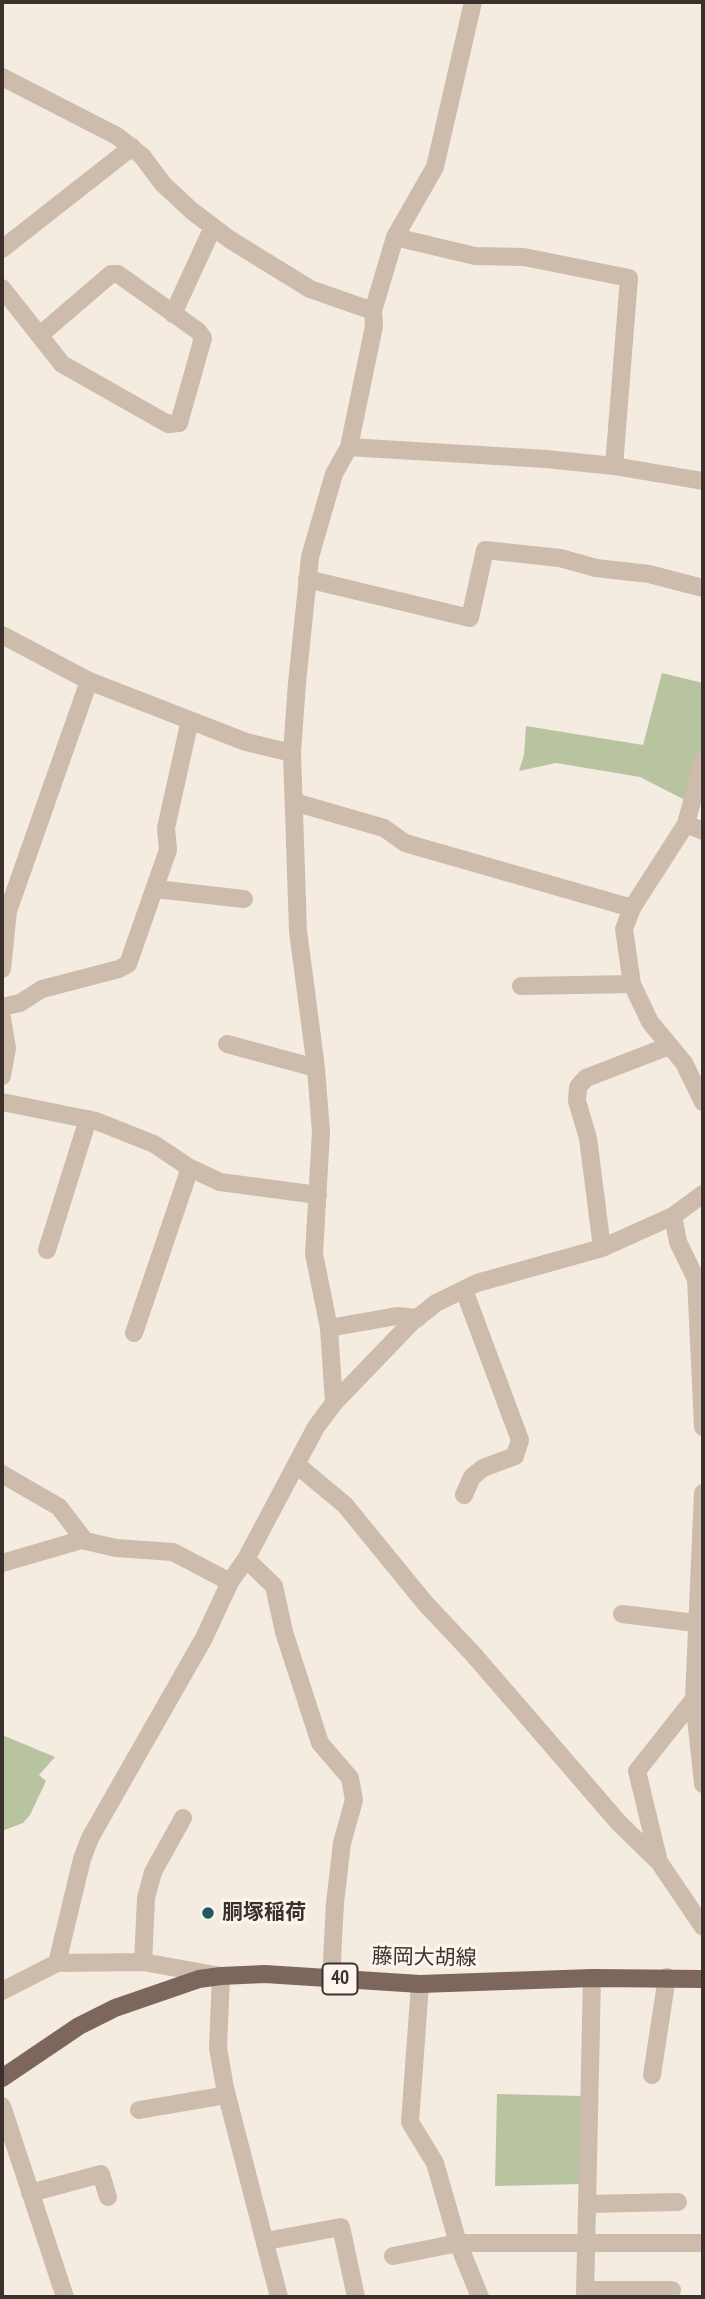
<!DOCTYPE html>
<html>
<head>
<meta charset="utf-8">
<style>
  body { margin:0 }
  #map { position:relative; width:705px; height:2299px; overflow:hidden; background:#f4ebe1; font-family:"PT Sans Narrow",sans-serif }
  canvas { display:block }
  .frame { position:absolute; inset:0; border:4px solid #3b302b; pointer-events:none }
</style>
</head>
<body>
<div id="map">
<canvas width="705" height="2299"></canvas>
<div class="frame"></div>
</div>
<script>
const ctx = document.querySelector('canvas').getContext('2d');
ctx.lineJoin = 'round';
function paint(path, color) { ctx.fillStyle = color; ctx.fill(path, 'evenodd'); }
const toPath = rows => new Path2D(rows.map(r => 'M' + r).join(''));
function trace(path, color, width, dash) { ctx.strokeStyle = color; ctx.lineWidth = width; ctx.lineCap = dash ? 'butt' : 'round'; ctx.setLineDash(dash || []); ctx.stroke(path); }
function label(font, color, halo, rows, align = 'center') {
  ctx.font = font + ' "PT Sans Narrow","Noto Sans JP",sans-serif'; ctx.lineWidth = 6; ctx.setLineDash([]); ctx.textBaseline = 'middle'; ctx.strokeStyle = halo; ctx.fillStyle = color; for (const [text, x, y, turn = 0] of rows) {
    ctx.save(); ctx.translate(x, y); ctx.rotate((+turn || 0) * Math.PI / 180); ctx.textAlign = isNaN(turn) ? turn : align; if (halo) ctx.strokeText(text, 0, 0); ctx.fillText(text, 0, 0); ctx.restore();
  }
}
paint(toPath([
  [662,673,703,683,703,750,685,800,640,777,556,763,519,771,524,755,526,726,643,745],
  [2,1735,55,1757,39,1775,46,1781,30,1815,23,1823,2,1831],
  [497,2094,583,2096,582,2184,495,2186]
]), '#b8c4a0');
trace(toPath([
  [2,77,117,136,142,156,163,184,192,211,229,239,310,289,373,311],
  [395,237,475,256,524,257,629,278,614,466],
  [2,249,132,147],
  [2,288,62,364,168,424,179,423,203,338,198,331,118,274,111,274,40,335],
  [173,314,213,227],
  [349,447,546,459,614,466,703,481],
  [307,579,470,618,485,550,560,558,596,568,649,574,703,588],
  [2,635,89,681,246,742,292,753],
  [703,761,686,824,632,908,624,929,632,984,650,1022,684,1063,703,1102],
  [294,802,384,828,405,843,632,908],
  [686,824,703,831],
  [156,889,244,899],
  [2,969,8,911,89,681],
  [521,986,632,984],
  [2,1007,20,1003,42,989,119,969,128,964,168,850,166,828,190,720],
  [2,1018,7,1048,2,1076],
  [227,1044,316,1068],
  [2,1102,96,1121,154,1144,190,1168,220,1182,318,1195],
  [673,1216,678,1242,696,1279,703,1427],
  [602,1248,588,1138,577,1101,578,1087,586,1078,669,1046],
  [47,1250,88,1119],
  [464,1290,520,1440,515,1456,483,1468,472,1477,464,1495],
  [329,1328,397,1316,418,1318],
  [134,1333,190,1168],
  [334,1403,329,1328,314,1254,321,1132,316,1068,298,931,292,753,297,683,310,557,334,474,349,447,374,326,373,311,395,237,435,167,473,2],
  [297,1465,345,1505,425,1603,473,1654,619,1823,659,1862,703,1927],
  [2,1474,59,1507,85,1541],
  [703,1493,694,1699,703,1784],
  [246,1559,274,1586,284,1632,320,1743,350,1778,354,1800,342,1843,335,1903,331,1979],
  [2,1563,81,1540,116,1548,173,1552,230,1582],
  [622,1614,696,1623],
  [659,1862,637,1771,694,1699],
  [143,1962,146,1898,153,1872,183,1818],
  [420,1984,410,2122,435,2163,458,2243,480,2297],
  [2,1991,57,1963],
  [652,2075,667,1977],
  [2,2106,65,2297],
  [139,2110,227,2095],
  [30,2193,101,2174,108,2197],
  [587,2204,678,2202],
  [266,2241,341,2227,356,2297],
  [393,2256,458,2243,703,2243],
  [585,2290,672,2290],
  [279,2297,225,2088,218,2048,221,1976,143,1962,57,1963,82,1859,90,1838,204,1638,230,1582,246,1559,316,1427,334,1403,411,1323,436,1303,477,1283,602,1248,673,1216,703,1194],
  [585,2297,592,1978]
]), '#cdbbac', 18);
trace(toPath([
  [2,2078,79,2026,115,2008,199,1979,221,1976,265,1974,420,1984,592,1978,703,1979]
]), '#7d675c', 18);
for (const [x, y, r, color] of [
  [208,1913,7,"#1f5a5e"]
]) { const dot = new Path2D(); dot.arc(x, y, r, 0, 2 * Math.PI); ctx.fillStyle = color; ctx.fill(dot); trace(dot, '#fbf5ee', 2.5); }
for (const [x, y, w] of [
  [340,1979,35]
]) { const box = new Path2D(); box.roundRect(x - w / 2, y - 15.5, w, 31, 5); ctx.fillStyle = '#fbf5ee'; ctx.fill(box); trace(box, '#3b302b', 2); }
label('bold 19px', '#3b302b', null, [
  ["40",340,1979]
]);
label('bold 21px', '#3b302b', '#fbf5ee', [
  ["胴塚稲荷",222,1913]
], 'left');
label('21px', '#3b302b', '#fbf5ee', [
  ["藤岡大胡線",424,1958,1]
]);
</script>
</body>
</html>
